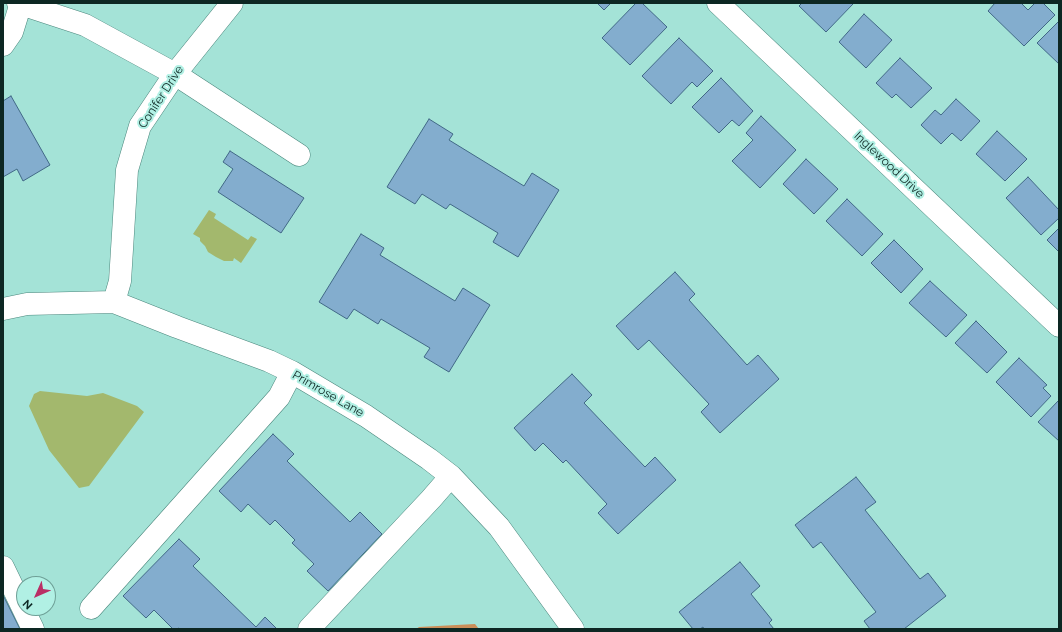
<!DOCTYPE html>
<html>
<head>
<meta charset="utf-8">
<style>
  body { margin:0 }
  #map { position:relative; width:1062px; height:632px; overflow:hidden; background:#a4e3d7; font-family:Raleway,sans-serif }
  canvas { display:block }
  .frame { position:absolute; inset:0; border:4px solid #0d2723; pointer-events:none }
  .north { position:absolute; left:16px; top:576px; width:40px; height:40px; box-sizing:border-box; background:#b1f0e4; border:1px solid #6fa097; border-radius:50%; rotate:225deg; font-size:11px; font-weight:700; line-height:16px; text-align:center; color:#0d2723 }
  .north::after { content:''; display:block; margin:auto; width:14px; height:18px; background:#ba2e65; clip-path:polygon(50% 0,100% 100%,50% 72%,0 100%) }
</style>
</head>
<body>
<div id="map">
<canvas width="1062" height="632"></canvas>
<div class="frame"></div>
<div class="north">N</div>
</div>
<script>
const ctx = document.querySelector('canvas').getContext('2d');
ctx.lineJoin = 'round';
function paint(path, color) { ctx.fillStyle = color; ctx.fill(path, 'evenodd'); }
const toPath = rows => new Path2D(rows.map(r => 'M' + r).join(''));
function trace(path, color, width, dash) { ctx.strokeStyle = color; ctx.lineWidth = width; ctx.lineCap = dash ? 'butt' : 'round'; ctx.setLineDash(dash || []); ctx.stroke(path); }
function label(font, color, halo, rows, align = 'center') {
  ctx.font = font + ' Raleway,sans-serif'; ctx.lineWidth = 4; ctx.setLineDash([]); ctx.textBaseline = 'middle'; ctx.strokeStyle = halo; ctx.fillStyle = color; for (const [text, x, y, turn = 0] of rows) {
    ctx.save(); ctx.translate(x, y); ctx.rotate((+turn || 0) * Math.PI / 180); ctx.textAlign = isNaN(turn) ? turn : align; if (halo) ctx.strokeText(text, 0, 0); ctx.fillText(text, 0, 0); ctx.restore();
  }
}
paint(toPath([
  [475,624,479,629,416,629,419,627]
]), '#cb8e58');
paint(toPath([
  [209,210,216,214,214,218,248,240,251,236,257,239,241,263,234,258,233,261,224,261,216,257,208,252,205,246,200,241,200,238,193,234],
  [40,391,87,396,103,393,137,406,144,412,89,486,79,488,49,450,29,406,34,394]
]), '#a3b86d');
const building = toPath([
  [597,3,611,3,604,10,597,3],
  [636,3,642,3,667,27,630,65,602,38,636,3],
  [802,3,852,3,853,4,826,32,799,6,802,3],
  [995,3,1021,3,1028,10,1035,3,1043,3,1055,15,1024,46,988,11,995,3],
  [864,14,892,40,866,68,839,42,864,14],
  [1059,21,1059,64,1037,43,1059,21],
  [679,38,713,71,697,87,692,82,671,104,642,76,679,38],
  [900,58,932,88,911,108,896,94,892,98,876,83,900,58],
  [721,78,753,111,739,126,732,120,719,133,692,107,721,78],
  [11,96,50,165,23,181,17,169,3,177,3,101,11,96],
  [956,99,980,121,961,141,952,133,941,144,921,125,935,110,941,115,956,99],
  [761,116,796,150,760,188,732,161,753,140,746,133,761,116],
  [429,119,453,134,449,140,524,186,532,173,559,190,518,257,493,242,498,233,450,204,446,209,422,194,415,204,387,187,429,119],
  [997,131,1027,159,1005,181,976,154,997,131],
  [230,151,304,198,281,233,218,192,233,169,223,162,230,151],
  [806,159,838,189,814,214,783,184,806,159],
  [1028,177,1059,210,1059,218,1041,235,1006,198,1028,177],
  [847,199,883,234,862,256,826,221,847,199],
  [1059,228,1059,252,1047,240,1059,228],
  [361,234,384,248,380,255,455,301,463,288,490,305,449,372,424,357,430,348,381,319,378,324,354,309,347,319,319,302,361,234],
  [894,240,923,269,901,293,871,263,894,240],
  [675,272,695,294,689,300,747,365,758,355,779,379,720,433,701,412,709,404,649,340,638,350,616,326,675,272],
  [930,281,967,315,946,337,909,303,930,281],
  [976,321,1007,352,987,373,955,343,976,321],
  [1019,358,1047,385,1043,388,1051,396,1031,417,996,382,1019,358],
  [572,374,592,395,584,403,645,467,655,457,676,480,618,534,598,513,607,504,566,460,563,463,543,443,535,451,514,428,572,374],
  [1059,400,1059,441,1038,422,1059,400],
  [273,434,294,454,287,461,350,522,360,512,382,534,328,591,307,571,314,564,292,543,295,540,275,520,270,525,248,504,241,512,219,491,273,434],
  [856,477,876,502,865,510,920,579,928,573,946,596,904,629,870,629,864,621,876,612,821,542,813,548,795,525,856,477],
  [179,539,200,559,193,566,256,627,265,617,277,629,180,629,179,628,177,629,173,629,154,610,146,618,123,596,179,539],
  [740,562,760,586,751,594,772,620,769,623,774,629,704,629,703,627,700,629,693,629,679,612,740,562],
  [3,595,20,629,3,629,3,595]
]);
paint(building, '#83adce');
trace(building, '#416886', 1);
const minor = toPath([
  [18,3,85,25,175,74,299,155],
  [718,3,1059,326],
  [3,45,12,32,21,3],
  [114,302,120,281,127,170,140,126,175,74,232,3],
  [3,309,27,304,114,302,177,327,269,361,292,372,366,416,429,459,451,476,499,527,573,629],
  [3,567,33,629],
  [91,608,279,397,292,372],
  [309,629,431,499,451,476]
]);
trace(minor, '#4b877d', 23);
trace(minor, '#fff', 22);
label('12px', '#0d2723', '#b1f0e4', [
  ["Conifer Drive",161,97,-57],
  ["Inglewood Drive",889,165,43],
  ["Primrose Lane",328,394,30]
]);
</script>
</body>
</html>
